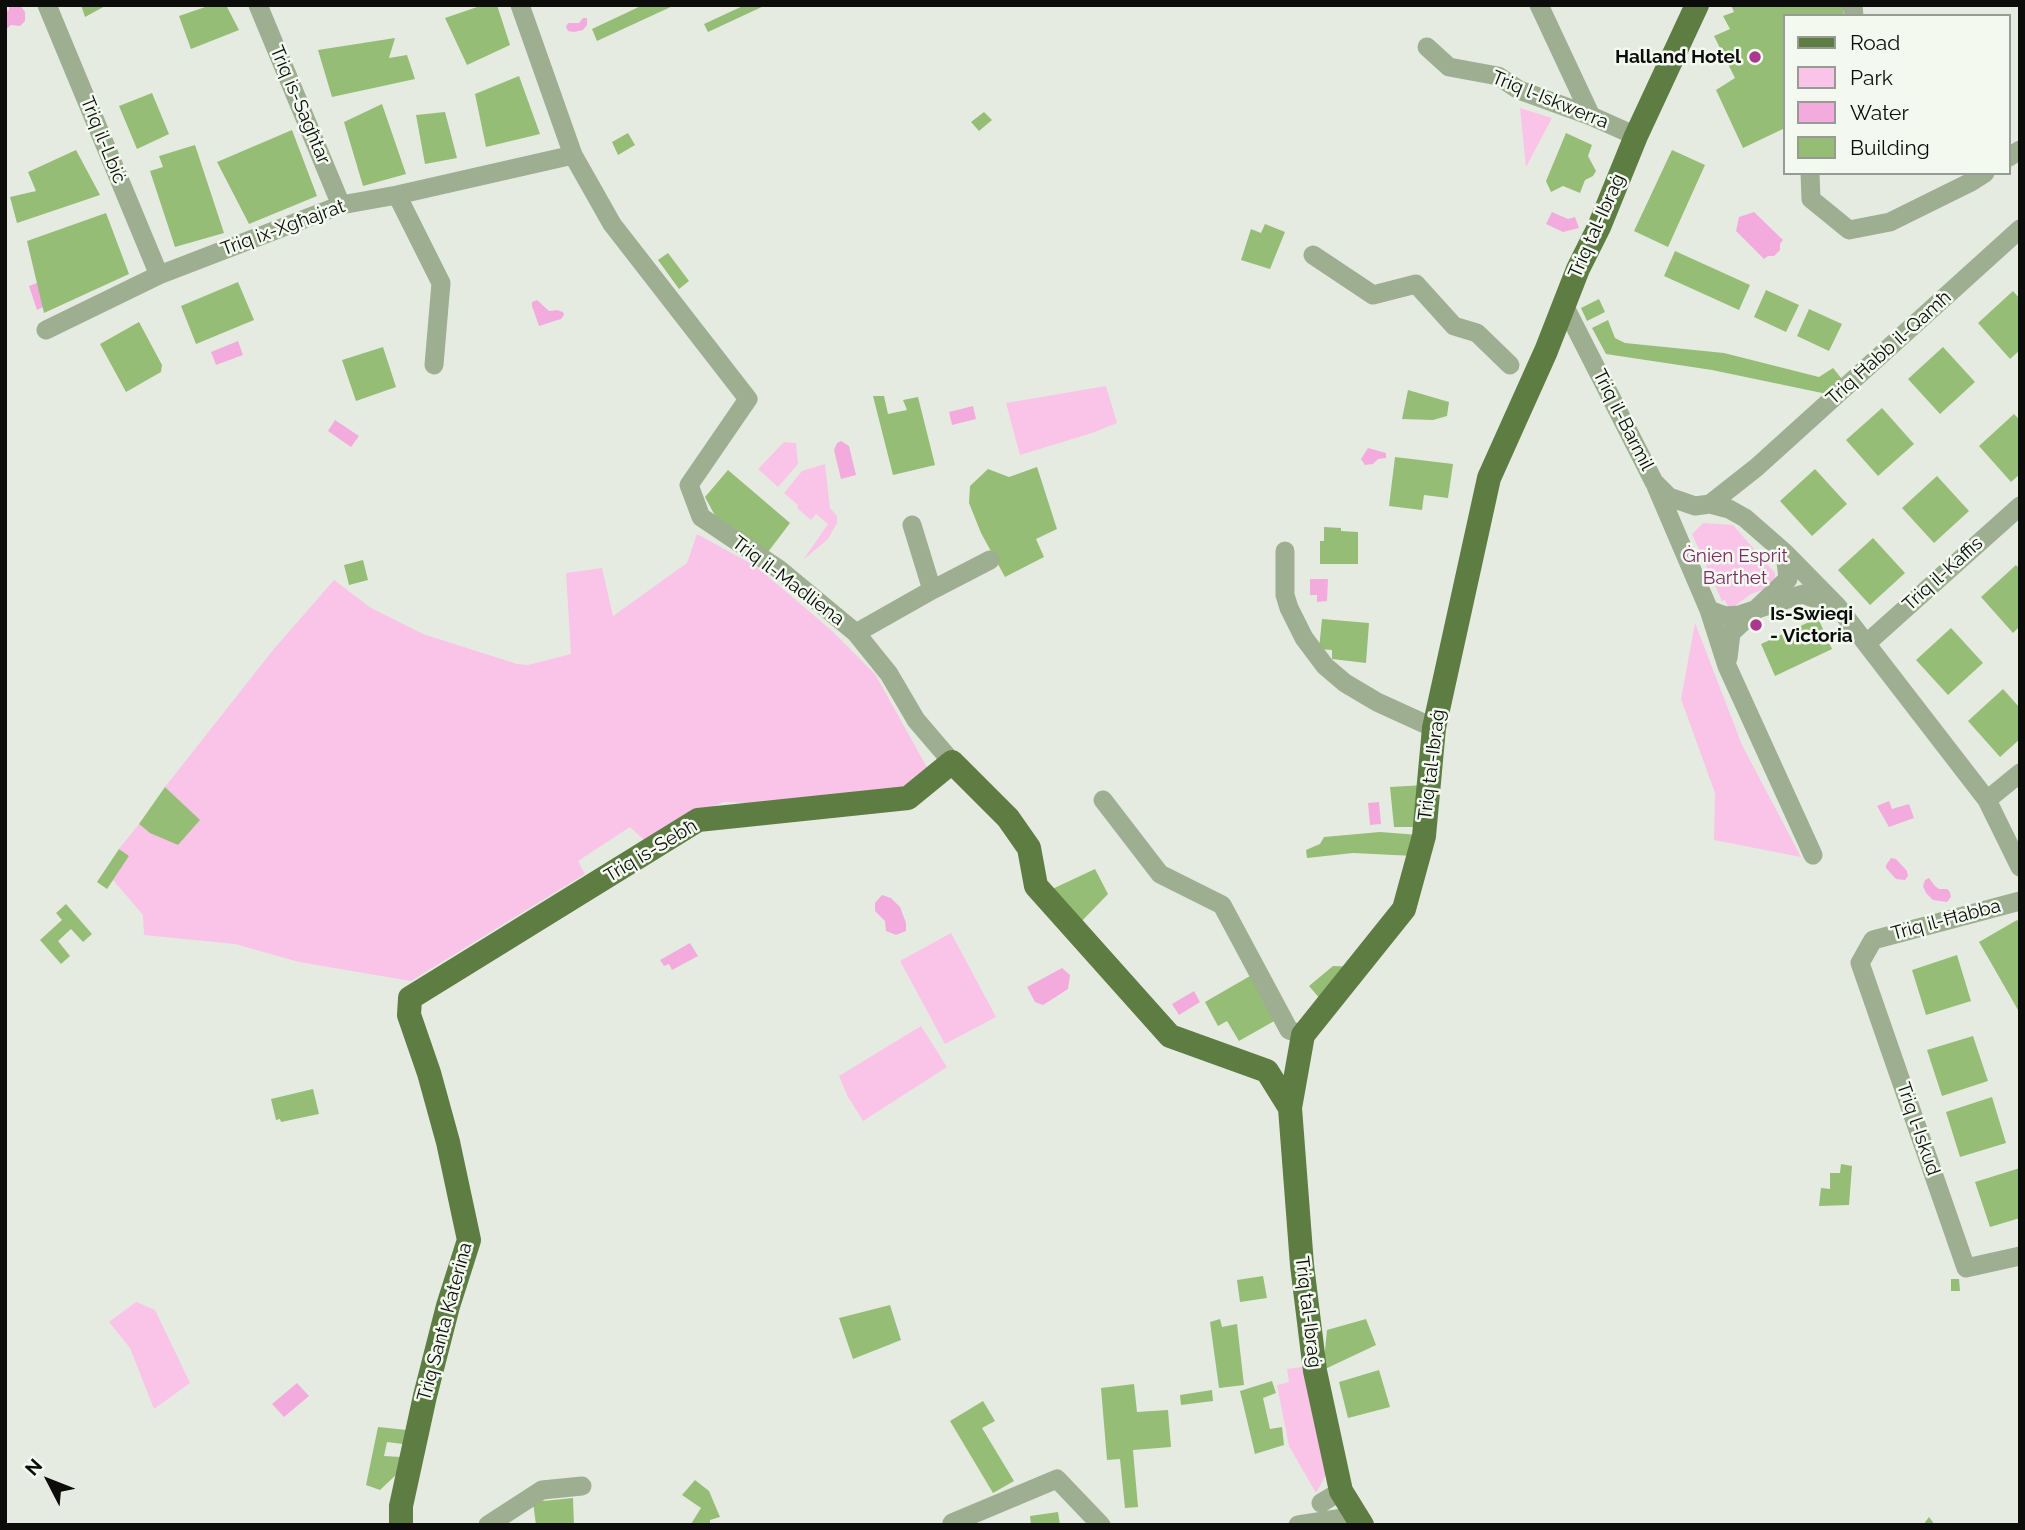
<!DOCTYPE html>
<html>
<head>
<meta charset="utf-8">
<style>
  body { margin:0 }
  #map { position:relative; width:2025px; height:1530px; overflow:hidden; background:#e6ebe2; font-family:Raleway,sans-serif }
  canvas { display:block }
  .frame { position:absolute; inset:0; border:7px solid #0c0d0b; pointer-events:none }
  .legend { position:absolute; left:1783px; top:14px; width:228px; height:161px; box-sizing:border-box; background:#f3f9ef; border:2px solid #979b94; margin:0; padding:9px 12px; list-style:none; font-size:21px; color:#0c0d0b }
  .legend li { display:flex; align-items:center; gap:14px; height:35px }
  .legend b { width:35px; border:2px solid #979b94 }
  .north { position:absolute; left:14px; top:1446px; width:70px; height:70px; -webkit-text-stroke:5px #f3f9ef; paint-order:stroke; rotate:312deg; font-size:19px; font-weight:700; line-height:28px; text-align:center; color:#0c0d0b }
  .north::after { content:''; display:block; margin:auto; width:24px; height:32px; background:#0c0d0b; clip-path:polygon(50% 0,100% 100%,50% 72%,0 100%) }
</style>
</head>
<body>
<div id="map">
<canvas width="2025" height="1530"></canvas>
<div class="frame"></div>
<ul class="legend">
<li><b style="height:9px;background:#5d7d43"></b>Road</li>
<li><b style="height:19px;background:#fac3e8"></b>Park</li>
<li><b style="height:19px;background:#f3aadd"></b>Water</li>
<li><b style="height:19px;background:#95bd75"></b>Building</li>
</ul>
<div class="north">N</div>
</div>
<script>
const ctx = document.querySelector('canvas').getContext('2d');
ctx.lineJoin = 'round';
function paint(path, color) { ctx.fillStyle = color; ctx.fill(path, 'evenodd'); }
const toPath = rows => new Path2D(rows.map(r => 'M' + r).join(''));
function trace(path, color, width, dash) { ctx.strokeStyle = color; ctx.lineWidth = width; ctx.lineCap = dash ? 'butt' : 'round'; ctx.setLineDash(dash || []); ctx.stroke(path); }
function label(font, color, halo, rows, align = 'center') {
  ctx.font = font + ' Raleway,sans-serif'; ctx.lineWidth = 5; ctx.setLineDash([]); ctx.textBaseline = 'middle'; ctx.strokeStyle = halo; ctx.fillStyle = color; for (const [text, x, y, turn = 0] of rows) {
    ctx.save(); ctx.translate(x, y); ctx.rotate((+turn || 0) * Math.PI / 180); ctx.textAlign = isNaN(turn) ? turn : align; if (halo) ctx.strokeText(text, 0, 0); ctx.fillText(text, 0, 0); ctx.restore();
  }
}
paint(toPath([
  [1520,108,1552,118,1526,167],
  [1106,386,1117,423,1092,433,1020,455,1006,403],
  [784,442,796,443,798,464,778,487,758,469],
  [825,464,830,508,837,516,837,523,828,539,803,560,828,524,816,514,811,520,797,508,798,505,784,493,802,471],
  [1703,523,1733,525,1775,573,1775,583,1768,588,1751,594,1732,608,1728,607,1725,600,1722,601,1692,534],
  [697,534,757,567,831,630,875,674,929,771,915,785,789,805,724,802,692,816,646,842,630,827,578,861,585,874,411,981,299,962,235,944,144,935,143,915,113,880,129,856,119,849,139,824,148,831,178,845,199,820,165,787,273,650,334,580,371,608,423,634,517,664,528,665,571,654,566,573,602,568,613,616,687,563],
  [1695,623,1742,745,1801,857,1714,840,1715,793,1681,699],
  [951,933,996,1017,945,1044,900,961],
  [921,1026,947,1067,863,1121,847,1095,839,1076],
  [136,1302,155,1310,190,1383,154,1409,130,1348,109,1322],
  [1302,1367,1329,1469,1316,1493,1289,1446,1277,1385,1289,1382,1287,1369]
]), '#fac3e8');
paint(toPath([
  [5,5,20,5,25,12,25,21,20,26,11,25,5,30,5,12,9,10,9,7],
  [583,18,587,18,587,25,583,30,574,32,568,31,566,27,568,23,579,23],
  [1552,212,1568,219,1575,217,1579,228,1563,232,1546,224],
  [1754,212,1783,240,1780,244,1780,250,1774,256,1768,256,1764,259,1736,231,1739,217],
  [42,281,49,304,37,310,29,286],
  [537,300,549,311,557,310,563,312,564,315,561,319,539,326,532,306,532,302],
  [238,341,243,355,216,365,211,352],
  [973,406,976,419,952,425,949,412],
  [335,420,359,436,351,447,328,431],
  [841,441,849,446,856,475,841,479,834,450,837,443],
  [1368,448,1386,453,1386,458,1378,459,1373,464,1365,465,1361,459],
  [1310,579,1328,579,1327,601,1317,602,1317,595,1310,595],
  [1889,801,1892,809,1909,804,1914,818,1889,827,1877,806],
  [1379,802,1381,824,1370,825,1368,803],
  [1891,858,1896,859,1907,871,1908,876,1905,880,1896,879,1886,868,1886,865],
  [1929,878,1935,886,1939,889,1947,889,1950,892,1951,897,1947,902,1933,900,1926,893,1923,886,1925,880],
  [882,895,891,898,900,907,906,923,906,931,896,935,886,931,885,921,875,911,875,903],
  [690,943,698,956,672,970,669,964,664,966,660,960],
  [1062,968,1070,975,1068,989,1043,1005,1035,1002,1027,987],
  [1194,991,1200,1002,1179,1015,1172,1004],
  [297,1383,309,1396,284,1417,272,1404]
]), '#f3aadd');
paint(toPath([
  [81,5,107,5,85,17],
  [211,5,226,5,239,30,191,49,179,16],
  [483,5,497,5,510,45,467,65,445,18],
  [643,5,675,5,597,41,592,29],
  [745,5,766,5,708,32,704,24],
  [1731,5,1843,5,1844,16,1785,16,1785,128,1743,148,1716,90,1735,78,1714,36,1730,29,1723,16,1734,12],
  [395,38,389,58,407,55,415,79,332,97,318,50],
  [519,76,540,134,486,147,475,94],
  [152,93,169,134,137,149,119,106],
  [382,104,406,174,363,186,344,122],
  [445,112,457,158,425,164,416,115],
  [984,112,992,120,979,131,971,122],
  [292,130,317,196,249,224,217,162],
  [628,133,635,145,618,155,612,142],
  [1566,133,1592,145,1588,156,1596,171,1593,176,1585,180,1580,193,1563,186,1551,192,1546,181],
  [195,145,224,233,175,247,150,171,163,167,159,156],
  [76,150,100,195,17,223,10,197,36,191,28,172],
  [1672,150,1705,165,1668,247,1634,231],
  [106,213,129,274,44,313,27,241],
  [1265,224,1285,232,1270,269,1241,260,1251,229,1261,233],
  [1675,251,1750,285,1739,310,1664,276],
  [668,253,689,281,679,289,658,260],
  [238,282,254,320,196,344,181,306],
  [1766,290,1799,305,1786,332,1754,317],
  [2013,291,2020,299,2020,350,2010,359,1978,323],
  [1599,299,1605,312,1587,321,1581,308],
  [1809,309,1842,324,1829,351,1797,336],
  [1608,320,1615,338,1625,343,1724,353,1819,377,1833,368,1842,379,1827,394,1712,370,1606,354,1592,328],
  [139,322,162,365,161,372,126,392,100,344],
  [383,347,396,387,356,401,342,360],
  [1943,347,1975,382,1940,414,1908,379],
  [1408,390,1449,402,1447,416,1433,420,1402,419],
  [873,396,884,396,888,414,907,410,903,400,918,397,935,465,893,475],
  [1882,408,1914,444,1878,476,1846,440],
  [2014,414,2020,420,2020,474,2011,482,1979,446],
  [1395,457,1453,464,1448,498,1424,495,1422,510,1389,506],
  [1037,467,1057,529,1036,539,1044,557,1005,577,981,533,969,503,970,486,988,469,1009,477],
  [1815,469,1847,504,1812,536,1780,501],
  [728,470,790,523,768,552,719,523,705,497],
  [1937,476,1969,511,1934,543,1902,508],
  [1324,527,1341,528,1341,531,1358,532,1358,564,1320,564,1320,541,1324,541],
  [1873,538,1905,573,1870,605,1838,570],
  [363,560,368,580,349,585,344,565],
  [2016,565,2020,569,2020,626,2013,633,1981,597],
  [1818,618,1832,649,1775,676,1761,644],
  [1322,619,1369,623,1366,663,1332,659,1332,650,1319,649],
  [1951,628,1983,663,1948,695,1916,660],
  [2003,689,2020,708,2020,739,2000,757,1968,721],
  [1425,785,1419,827,1394,827,1390,787],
  [165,787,200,820,178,845,150,833,139,824],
  [1380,832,1419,835,1414,856,1353,853,1307,858,1306,850,1320,844,1324,837],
  [119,849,129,856,107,889,97,882],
  [1095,869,1108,894,1079,924,1048,891],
  [66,904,92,934,83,942,71,929,58,941,70,956,61,964,40,940,62,920,56,913],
  [2017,920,2020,924,2020,1009,2018,1010,1979,942],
  [1957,955,1971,1001,1926,1015,1912,970],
  [1333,966,1356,967,1321,1000,1309,986],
  [1250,976,1276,1020,1239,1041,1227,1021,1218,1026,1205,1002],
  [1973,1036,1988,1081,1942,1096,1927,1050],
  [313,1089,319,1114,281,1122,280,1119,276,1120,271,1099],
  [1992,1097,2006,1143,1960,1157,1946,1112],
  [1841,1164,1852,1166,1849,1205,1819,1206,1821,1188,1830,1189,1830,1173,1840,1173],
  [2020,1168,2020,1218,1990,1227,1975,1182],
  [1263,1276,1267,1298,1240,1302,1237,1280],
  [1951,1279,1959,1279,1960,1291,1951,1291],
  [890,1305,901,1340,853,1359,839,1318],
  [1220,1319,1222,1327,1237,1324,1244,1385,1219,1388,1210,1322],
  [1366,1319,1376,1345,1323,1370,1327,1330],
  [1379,1370,1390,1407,1348,1418,1339,1382],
  [1272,1381,1276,1393,1263,1398,1270,1429,1282,1427,1284,1445,1255,1454,1240,1391],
  [1134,1384,1137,1412,1168,1410,1171,1447,1133,1450,1138,1507,1125,1508,1120,1459,1107,1460,1101,1388],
  [1212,1390,1213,1401,1181,1405,1180,1395],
  [983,1401,995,1421,982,1428,1014,1481,993,1493,950,1421],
  [378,1427,407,1430,403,1444,387,1442,384,1456,401,1457,397,1474,380,1490,366,1485],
  [695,1480,709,1491,720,1517,710,1520,710,1525,691,1524,701,1508,682,1495],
  [573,1498,574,1525,536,1525,533,1502],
  [1058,1512,1060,1525,1031,1525,1030,1516],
  [1929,1517,1935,1525,1923,1525]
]), '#95bd75');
trace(toPath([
  [47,5,159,275],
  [258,5,341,205],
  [520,5,573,155,612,224,748,399,689,485,701,517,780,570,856,633,889,674,916,720,952,762],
  [1539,5,1591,116],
  [1851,5,1853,6,1854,16],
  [1427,47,1449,67,1498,76,1519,90,1591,116,1636,136],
  [2009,157,2020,150],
  [1810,173,1811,199,1849,230,1890,222,1971,182,1985,173],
  [397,195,441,283,434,365],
  [1313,255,1373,295,1416,284,1454,326,1477,333,1510,365],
  [1563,303,1654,482,1669,497,1695,506,1710,504,1729,509,1745,518,1785,553,1838,607,1987,800,2020,867],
  [46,330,159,275,341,205,397,195,573,155],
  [1656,486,1709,610,1725,616,1739,615,1803,594,1832,605],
  [1710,504,1757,467,2020,229],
  [912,525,932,590],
  [1285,551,1285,595,1289,608,1304,638,1325,666,1345,683,1377,702,1434,728],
  [1709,610,1727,666,1813,855],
  [856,633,932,590,990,560],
  [1867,643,2020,506],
  [1728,658,1731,633,1788,579,1785,553],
  [1103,800,1160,874,1222,905,1289,1030,1303,1035],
  [1987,800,2020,773],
  [2020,901,1873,940,1860,963,1966,1268,2020,1256],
  [1321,1503,1341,1491],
  [952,1523,1057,1479,1101,1525],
  [488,1525,542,1490,582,1486],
  [1298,1525,1356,1516]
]), '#9daf90', 19);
trace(toPath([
  [401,1525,401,1506,425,1396,448,1306,469,1240,448,1142,429,1073,409,1015,410,998,698,820,908,798,952,762,1008,818,1029,848,1036,886,1170,1036,1267,1071,1290,1108],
  [1362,1525,1341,1491,1315,1371,1302,1265,1290,1108,1303,1035,1404,909,1424,836,1434,728,1489,478,1546,351,1578,269,1599,227,1636,136,1697,5]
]), '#5d7d43', 24);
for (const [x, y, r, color] of [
  [1755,57,7,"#ab3790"],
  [1756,625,7,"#ab3790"]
]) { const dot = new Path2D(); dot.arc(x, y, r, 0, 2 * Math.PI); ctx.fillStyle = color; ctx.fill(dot); trace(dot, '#f3f9ef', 2.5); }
label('bold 19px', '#0c0d0b', '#f3f9ef', [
  ["Halland Hotel",1741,57],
  ["Is-Swieqi",1770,614,"left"],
  ["- Victoria",1770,636,"left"]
], 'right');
label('19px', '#0c0d0b', '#f3f9ef', [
  ["Triq l-Iskwerra",1550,100,22],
  ["Triq is-Sagħtar",300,105,67],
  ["Triq il-Lbiċ",103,140,68],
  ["Triq tal-Ibraġ",1597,226,-66],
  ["Triq ix-Xgħajrat",283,228,-20],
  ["Triq Ħabb il-Qamħ",1889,348,-42],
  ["Triq il-Barmil",1623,420,63],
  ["Triq il-Kaffis",1943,574,-42],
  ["Triq il-Madliena",788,581,37],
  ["Triq tal-Ibraġ",1432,765,-83],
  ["Triq is-Sebħ",651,851,-31],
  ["Triq il-Ħabba",1946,920,-15],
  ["Triq l-Iskud",1918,1129,71],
  ["Triq tal-Ibraġ",1308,1312,83],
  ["Triq Santa Katerina",445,1322,-75]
]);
label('19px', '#7d2a69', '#f3f9ef', [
  ["Ġnien Esprit",1735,556],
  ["Barthet",1735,578]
]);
</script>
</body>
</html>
